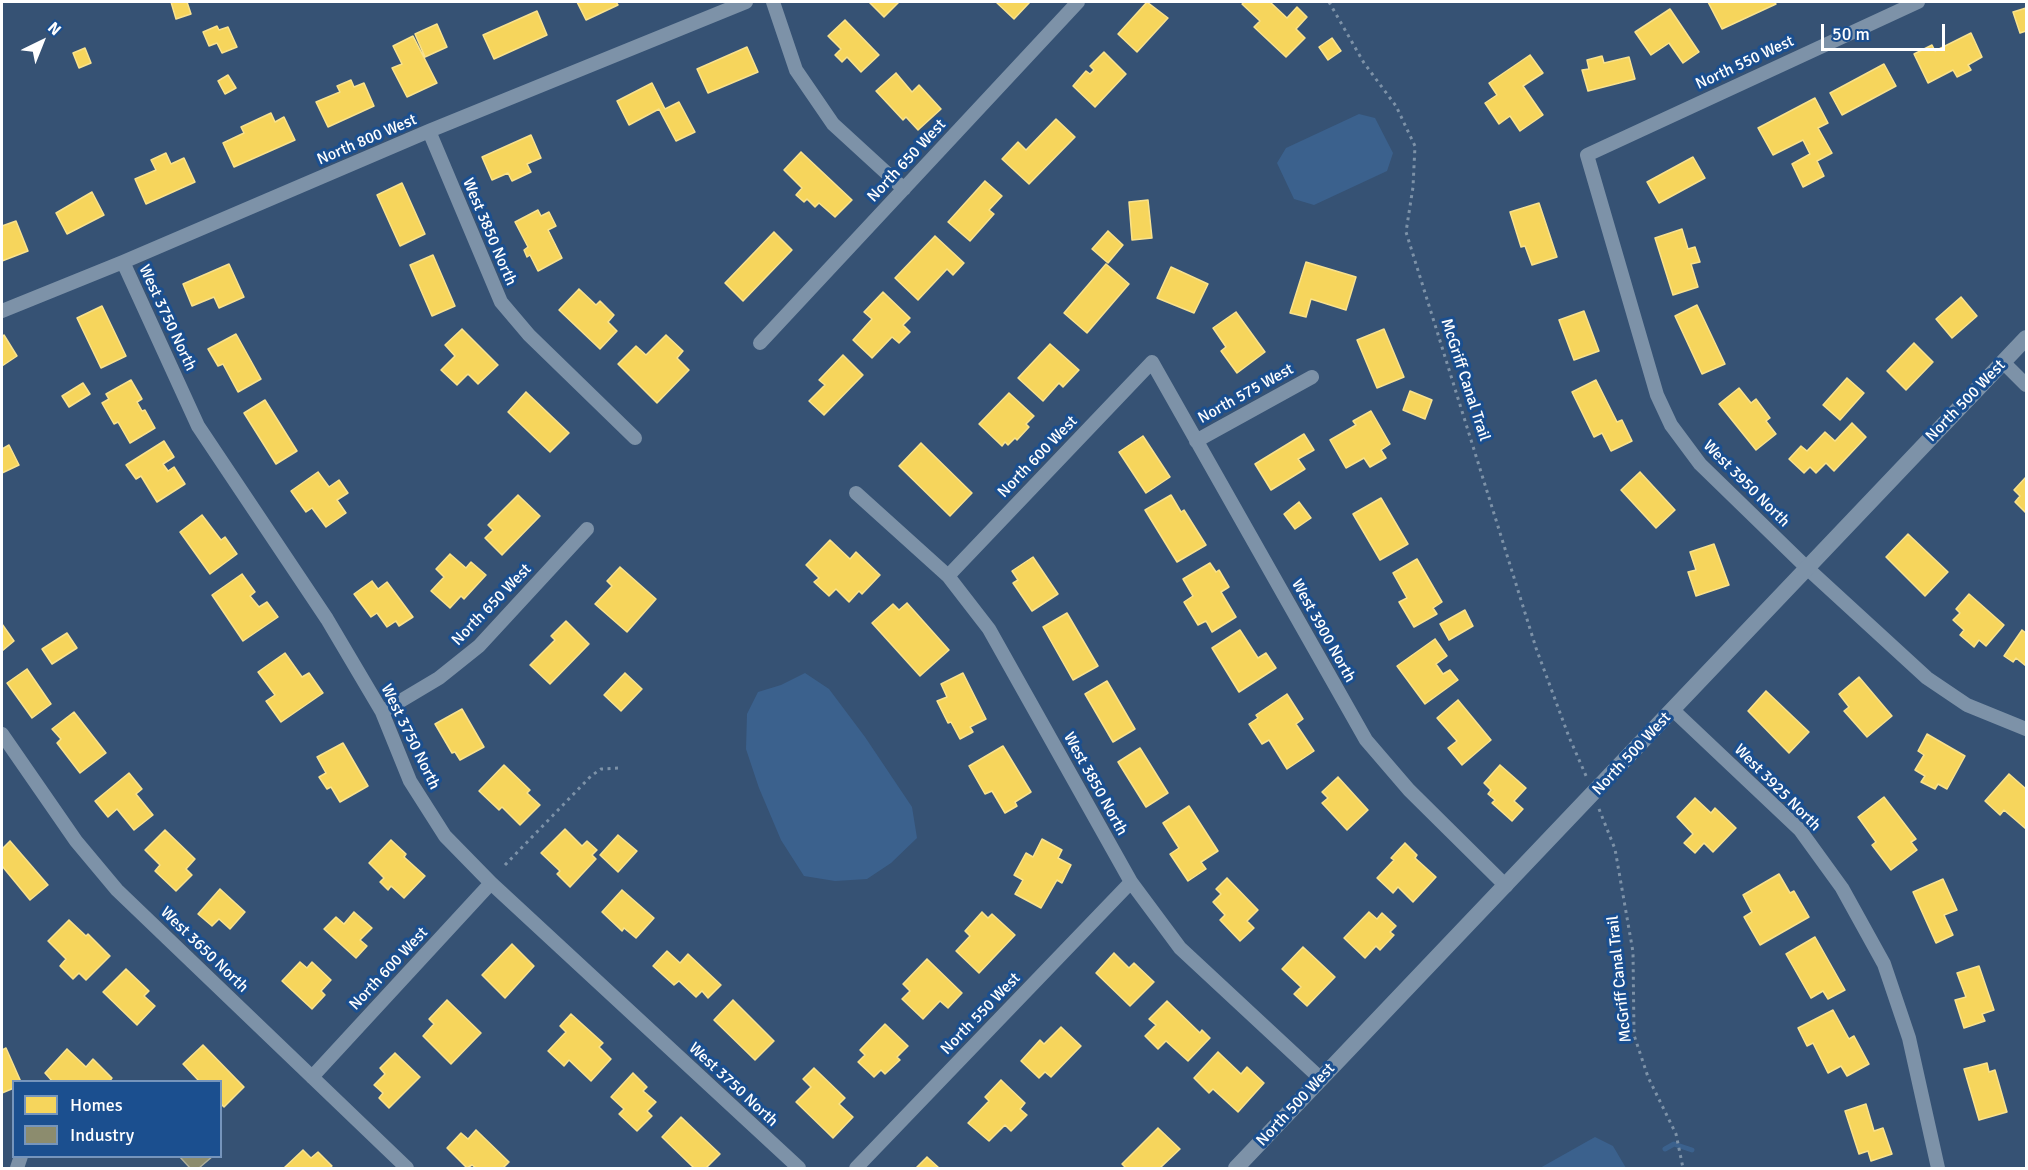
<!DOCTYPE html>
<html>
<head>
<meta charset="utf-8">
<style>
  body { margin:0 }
  #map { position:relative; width:2028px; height:1170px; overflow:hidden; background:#365274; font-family:Signika,sans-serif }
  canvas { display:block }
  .frame { position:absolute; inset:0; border:3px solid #fff; pointer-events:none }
  .legend { position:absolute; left:12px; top:1080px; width:210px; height:78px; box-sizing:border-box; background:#1b4f8f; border:2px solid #7695bc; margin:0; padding:8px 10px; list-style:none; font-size:18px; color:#fff }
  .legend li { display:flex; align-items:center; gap:12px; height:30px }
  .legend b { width:30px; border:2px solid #7695bc }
  .north { position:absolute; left:12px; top:12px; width:60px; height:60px; -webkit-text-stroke:4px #1b4f8f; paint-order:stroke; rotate:43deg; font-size:16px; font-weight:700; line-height:24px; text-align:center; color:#fff }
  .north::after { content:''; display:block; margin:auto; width:21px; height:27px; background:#fff; clip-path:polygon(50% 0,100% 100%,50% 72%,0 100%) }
  .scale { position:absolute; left:1821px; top:24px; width:124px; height:27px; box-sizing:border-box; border:3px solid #fff; border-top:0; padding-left:8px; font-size:18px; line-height:21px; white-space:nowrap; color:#fff; -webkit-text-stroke:4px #1b4f8f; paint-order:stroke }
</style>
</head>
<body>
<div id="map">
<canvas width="2028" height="1170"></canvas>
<div class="frame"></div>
<ul class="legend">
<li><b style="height:16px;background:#f6d55c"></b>Homes</li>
<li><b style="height:16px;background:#8c8c6e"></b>Industry</li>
</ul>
<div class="north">N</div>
<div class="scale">50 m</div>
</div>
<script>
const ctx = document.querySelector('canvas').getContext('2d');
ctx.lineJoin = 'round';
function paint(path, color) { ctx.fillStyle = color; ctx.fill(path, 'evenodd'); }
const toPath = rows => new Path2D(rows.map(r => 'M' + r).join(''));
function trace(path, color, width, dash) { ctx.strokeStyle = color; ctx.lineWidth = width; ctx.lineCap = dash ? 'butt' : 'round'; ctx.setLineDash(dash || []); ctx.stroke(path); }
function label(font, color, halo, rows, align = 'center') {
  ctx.font = font + ' Signika,sans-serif'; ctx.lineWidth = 6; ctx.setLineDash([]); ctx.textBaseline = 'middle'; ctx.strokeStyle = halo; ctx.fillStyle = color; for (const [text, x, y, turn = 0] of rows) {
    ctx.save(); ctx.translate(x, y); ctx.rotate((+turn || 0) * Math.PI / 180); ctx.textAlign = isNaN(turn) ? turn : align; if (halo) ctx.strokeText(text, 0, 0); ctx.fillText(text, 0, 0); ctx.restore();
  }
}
paint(toPath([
  [1359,114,1375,118,1393,153,1387,171,1314,205,1294,199,1277,163,1286,148],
  [805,673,829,689,865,737,912,807,917,838,891,863,867,879,835,881,804,876,781,840,759,788,746,749,747,714,758,692,781,685],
  [1595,1137,1613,1146,1626,1168,1540,1168]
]), '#3b618d');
const homes = toPath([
  [171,2,187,2,191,14,176,19,171,2],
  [577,2,616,2,618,5,586,20,577,2],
  [869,2,899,2,884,17,869,2],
  [996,2,1030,2,1014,19,996,2],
  [1147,2,1168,18,1137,52,1118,34,1147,2],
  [1245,2,1270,2,1287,18,1297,7,1307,17,1296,29,1305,38,1286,57,1254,27,1260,21,1242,4,1245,2],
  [1708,2,1774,2,1776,4,1722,29,1708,2],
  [2026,8,2026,31,2020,33,2013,12,2026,8],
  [1670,9,1699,52,1683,63,1669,43,1651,55,1635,32,1670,9],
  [537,11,547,35,494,59,483,35,537,11],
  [845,20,879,55,861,72,847,57,842,62,835,55,841,49,828,36,845,20],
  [437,24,447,47,425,57,415,34,437,24],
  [217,26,219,30,228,27,237,47,222,53,217,43,209,46,203,32,217,26],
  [1971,33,1982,57,1968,65,1971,70,1957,77,1953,70,1928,83,1914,54,1932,45,1935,51,1971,33],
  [413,36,437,83,407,97,392,68,402,64,393,46,413,36],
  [1332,38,1341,51,1328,60,1319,47,1332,38],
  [747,47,758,72,708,93,697,69,747,47],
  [85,48,91,63,79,68,73,53,85,48],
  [1104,52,1126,74,1095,107,1073,86,1086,71,1090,74,1094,70,1090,66,1104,52],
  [1530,55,1543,73,1523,86,1543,115,1520,131,1510,116,1499,124,1485,103,1497,95,1489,83,1530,55],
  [1602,56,1604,63,1629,57,1635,79,1588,91,1582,70,1589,69,1587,60,1602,56],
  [1884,64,1896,86,1842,115,1830,93,1884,64],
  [896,73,912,92,919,85,941,109,918,130,906,117,903,120,876,91,896,73],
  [228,75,236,88,225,94,218,81,228,75],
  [351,80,354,87,364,83,374,106,328,127,316,102,340,92,337,86,351,80],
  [652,83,665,109,679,102,695,132,676,141,659,109,629,125,617,101,652,83],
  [1815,98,1828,123,1818,128,1832,153,1817,161,1824,176,1803,187,1792,164,1810,154,1803,140,1773,155,1758,128,1815,98],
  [271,113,275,122,284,117,295,140,234,167,223,143,244,133,241,127,271,113],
  [1056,119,1075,137,1029,184,1002,159,1018,142,1026,150,1056,119],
  [531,135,541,158,527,164,531,172,512,181,508,173,492,180,482,157,531,135],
  [801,152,852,200,835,217,819,203,815,207,807,199,804,202,796,195,802,188,784,170,801,152],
  [166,153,171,164,184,158,195,182,146,204,135,179,156,170,151,160,166,153],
  [1693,157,1705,178,1659,203,1647,182,1693,157],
  [985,181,1002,196,989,210,994,214,970,241,948,222,985,181],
  [402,183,425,234,400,246,377,195,402,183],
  [92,192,104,215,67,234,56,213,92,192],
  [1148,200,1152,238,1132,240,1129,202,1148,200],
  [1539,203,1557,257,1532,265,1525,246,1521,247,1510,212,1539,203],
  [538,210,541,216,549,212,556,226,548,230,562,258,538,271,530,255,527,257,524,250,528,247,515,222,538,210],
  [16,221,28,251,2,261,2,226,16,221],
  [1682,229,1688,249,1695,247,1700,262,1691,264,1698,287,1673,295,1655,238,1682,229],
  [1108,231,1123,245,1108,263,1092,249,1108,231],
  [774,232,792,250,743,301,725,283,774,232],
  [935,236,964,263,953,275,947,269,918,300,895,278,935,236],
  [433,255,455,306,432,316,410,265,433,255],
  [1306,262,1356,277,1346,310,1311,299,1306,317,1290,313,1306,262],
  [229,264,244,297,219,308,214,297,192,306,183,284,229,264],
  [1106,264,1129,284,1087,333,1064,313,1106,264],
  [1171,267,1208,284,1194,313,1157,298,1171,267],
  [579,289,596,305,600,301,614,315,608,322,617,331,600,349,559,310,579,289],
  [883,292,910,318,903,325,910,332,899,343,892,337,872,358,853,340,872,319,864,312,883,292],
  [1961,297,1977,316,1952,338,1936,319,1961,297],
  [1697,305,1725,364,1702,374,1675,316,1697,305],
  [102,306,126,356,101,368,77,318,102,306],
  [1584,311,1599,351,1574,360,1559,320,1584,311],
  [1236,312,1265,352,1237,373,1221,351,1226,347,1213,328,1236,312],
  [462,329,498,365,478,384,468,374,457,385,441,370,455,356,445,345,462,329],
  [1384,329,1404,377,1377,388,1357,340,1384,329],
  [236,334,261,379,238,392,223,364,218,366,208,349,236,334],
  [4,335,17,356,2,366,2,337,4,335],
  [666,335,683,351,677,358,689,370,657,403,618,364,636,346,646,355,666,335],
  [1914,343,1933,362,1906,390,1887,371,1914,343],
  [1050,344,1079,370,1063,387,1059,383,1043,401,1018,378,1050,344],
  [843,355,863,375,824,415,809,401,825,385,819,380,843,355],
  [1847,378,1864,393,1840,420,1823,405,1847,378],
  [131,380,142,399,137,402,142,411,145,410,155,428,130,443,118,422,114,424,102,403,109,399,106,394,131,380],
  [1596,380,1617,422,1622,420,1632,441,1611,451,1602,433,1594,437,1572,392,1596,380],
  [83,383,90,394,69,407,62,396,83,383],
  [1739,388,1751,403,1756,399,1770,418,1766,421,1776,434,1756,450,1719,404,1739,388],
  [1410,391,1432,400,1425,419,1403,410,1410,391],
  [526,392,569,433,550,452,508,412,526,392],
  [1009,393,1034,416,1026,424,1029,427,1017,440,1015,438,1008,445,1005,442,1002,446,979,424,1009,393],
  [265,400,297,451,276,464,244,413,265,400],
  [1371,411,1390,444,1381,450,1386,458,1370,467,1364,458,1346,468,1330,440,1356,425,1353,421,1371,411],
  [1852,423,1866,437,1834,471,1826,463,1816,473,1810,467,1804,473,1789,459,1801,446,1807,451,1825,432,1835,441,1852,423],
  [1304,434,1314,450,1298,459,1305,469,1271,490,1255,464,1304,434],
  [1143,436,1170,477,1146,493,1119,452,1143,436],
  [164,441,174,457,163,464,168,471,174,467,185,484,157,502,141,476,136,479,126,465,164,441],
  [921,443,972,493,950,516,899,466,921,443],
  [9,445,19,465,2,473,2,449,9,445],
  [318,472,329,487,339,480,348,493,337,500,346,513,326,527,312,508,306,512,291,491,318,472],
  [1640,472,1675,510,1656,528,1621,490,1640,472],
  [2026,477,2026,513,2015,502,2020,496,2014,490,2026,477],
  [518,495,540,516,502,555,485,538,493,530,488,525,518,495],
  [1171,495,1181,512,1184,510,1206,545,1177,562,1145,510,1171,495],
  [1381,498,1408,544,1380,560,1353,514,1381,498],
  [1299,502,1311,518,1295,529,1284,514,1299,502],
  [202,515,221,540,225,537,237,554,210,574,180,532,202,515],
  [1908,534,1948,572,1925,596,1886,557,1908,534],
  [830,540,850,559,856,552,880,575,862,594,859,591,849,602,836,589,829,596,814,582,819,578,806,565,830,540],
  [1714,544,1729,585,1696,596,1688,572,1696,570,1690,552,1714,544],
  [450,554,466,568,471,562,486,575,464,599,461,596,450,608,431,591,444,577,436,569,450,554],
  [1033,557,1058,594,1032,611,1013,583,1018,580,1012,571,1033,557],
  [1417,559,1442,602,1433,608,1437,614,1414,627,1399,602,1407,598,1393,573,1417,559],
  [1210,563,1216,572,1219,570,1229,587,1221,592,1236,617,1212,632,1206,621,1198,625,1184,602,1193,596,1183,579,1210,563],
  [620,567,656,599,627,632,595,604,612,586,607,581,620,567],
  [242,574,255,592,250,596,259,607,267,602,278,617,243,641,212,595,242,574],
  [372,581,378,589,387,582,413,617,399,626,396,621,387,627,377,613,371,617,354,594,372,581],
  [1969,594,2004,625,1986,646,1979,640,1974,647,1960,635,1964,630,1953,620,1960,613,1956,609,1969,594],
  [907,603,949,650,920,676,872,623,893,604,899,610,907,603],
  [1465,610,1473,626,1449,640,1440,624,1465,610],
  [1067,613,1098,666,1073,680,1043,627,1067,613],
  [566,621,589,644,550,684,530,665,555,640,551,636,566,621],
  [2,624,14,641,2,651,2,624],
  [1240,630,1258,658,1266,653,1276,668,1239,692,1212,648,1240,630],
  [2022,630,2026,633,2026,666,2016,658,2013,662,2004,656,2022,630],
  [67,633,77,648,52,664,42,649,67,633],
  [1435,639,1447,656,1436,664,1443,674,1450,670,1458,680,1425,704,1397,666,1435,639],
  [285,653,302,677,309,673,323,693,281,722,266,701,275,695,258,672,285,653],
  [27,669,51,704,32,718,7,683,27,669],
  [625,673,642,689,621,711,604,695,625,673],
  [963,673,986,719,970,727,973,732,960,739,951,722,948,723,937,701,947,697,941,684,963,673],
  [1859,677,1892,716,1867,737,1844,711,1849,707,1839,694,1859,677],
  [1107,681,1135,729,1113,742,1085,694,1107,681],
  [1766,691,1809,732,1789,753,1748,711,1766,691],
  [1287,694,1303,719,1296,724,1314,751,1287,769,1269,740,1262,744,1249,724,1258,718,1256,715,1287,694],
  [1458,700,1491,740,1462,765,1448,748,1457,741,1437,718,1458,700],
  [462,709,484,747,460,760,455,752,452,753,435,724,462,709],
  [74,712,106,753,80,773,57,743,61,739,52,729,74,712],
  [1927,734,1965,756,1947,789,1938,784,1935,789,1921,782,1925,776,1915,770,1924,755,1918,751,1927,734],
  [343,743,368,786,340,802,331,787,327,789,319,777,326,773,317,757,343,743],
  [1003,746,1031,792,1015,802,1017,806,1005,813,992,791,985,794,969,766,1003,746],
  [1140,748,1168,793,1146,807,1118,762,1140,748],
  [504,765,530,790,527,793,540,805,520,825,502,807,499,810,479,791,504,765],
  [1500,765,1526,788,1514,801,1523,809,1512,821,1492,803,1495,800,1488,794,1491,790,1484,783,1500,765],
  [129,773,142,789,136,794,153,815,134,830,117,809,108,817,95,801,129,773],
  [2009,774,2026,789,2026,829,2004,810,2000,815,1985,801,2009,774],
  [1338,777,1368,810,1347,830,1322,803,1328,798,1322,792,1338,777],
  [1884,797,1916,839,1911,842,1917,850,1891,870,1872,845,1876,842,1858,817,1884,797],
  [1695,798,1711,813,1715,808,1736,828,1713,852,1704,843,1695,853,1684,843,1693,834,1677,817,1695,798],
  [1189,806,1218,851,1201,862,1206,869,1188,881,1170,854,1179,848,1163,823,1189,806],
  [565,829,582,846,587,841,597,850,592,855,596,859,570,887,557,874,560,871,541,853,565,829],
  [165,830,195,859,186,869,192,875,176,891,155,871,160,865,145,850,165,830],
  [618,835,637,851,618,872,600,855,618,835],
  [1042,839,1062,850,1058,858,1071,865,1062,883,1057,880,1041,908,1015,894,1023,880,1014,875,1026,853,1033,857,1042,839],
  [391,840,406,854,404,857,425,876,404,898,391,886,388,890,380,882,384,878,369,863,391,840],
  [10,841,48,885,30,900,2,866,2,849,10,841],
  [1405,843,1417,855,1415,858,1436,877,1413,902,1398,887,1393,893,1377,878,1394,860,1391,858,1405,843],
  [1779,874,1790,893,1794,891,1809,917,1760,945,1744,917,1752,912,1743,895,1779,874],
  [1227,878,1258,910,1247,921,1254,928,1240,941,1220,920,1225,915,1213,902,1221,894,1216,889,1227,878],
  [1943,879,1957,910,1944,915,1953,935,1936,943,1913,892,1943,879],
  [220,889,245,912,230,929,219,919,212,926,198,914,220,889],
  [622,890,654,918,636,938,624,928,622,931,602,912,622,890],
  [354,912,372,928,360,940,367,946,356,958,324,929,336,917,344,924,354,912],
  [982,912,988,918,992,914,1015,935,979,973,956,951,970,936,965,931,982,912],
  [1369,912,1377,919,1382,913,1396,926,1390,932,1394,935,1380,950,1376,946,1365,958,1344,938,1369,912],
  [69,920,86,936,88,934,110,956,86,980,79,973,73,979,60,966,66,959,48,941,69,920],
  [1815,937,1845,990,1828,999,1823,991,1811,998,1786,954,1815,937],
  [512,944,534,966,505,998,482,975,512,944],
  [1303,947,1335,977,1307,1006,1294,994,1301,987,1282,969,1303,947],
  [667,951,680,963,688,954,721,985,708,998,702,991,696,997,679,981,674,985,653,966,667,951],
  [1114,953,1129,968,1134,963,1154,982,1130,1006,1096,973,1114,953],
  [927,959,962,993,948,1008,940,1001,923,1019,902,999,910,991,903,984,927,959],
  [300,962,307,968,312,962,331,980,321,991,325,995,312,1009,282,981,300,962],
  [1979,966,1994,1010,1982,1014,1985,1021,1964,1028,1955,1000,1966,997,1957,973,1979,966],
  [126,969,149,991,144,996,155,1006,137,1025,103,992,126,969],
  [447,1000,481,1033,451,1064,423,1036,434,1024,429,1019,447,1000],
  [733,1000,774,1041,755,1060,714,1020,733,1000],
  [1167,1001,1200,1033,1202,1030,1210,1038,1188,1061,1166,1041,1158,1049,1145,1036,1156,1025,1149,1019,1167,1001],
  [1833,1010,1849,1039,1854,1036,1869,1064,1847,1076,1841,1066,1828,1073,1813,1043,1807,1046,1798,1028,1833,1010],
  [571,1014,603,1043,599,1047,611,1059,591,1081,569,1060,564,1066,548,1051,566,1032,560,1026,571,1014],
  [885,1024,908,1046,897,1057,900,1060,885,1074,881,1070,874,1077,858,1062,865,1055,860,1050,885,1024],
  [1061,1027,1081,1046,1051,1077,1045,1072,1039,1078,1021,1061,1040,1040,1044,1044,1061,1027],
  [203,1045,244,1087,224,1107,220,1103,220,1082,200,1082,183,1064,203,1045],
  [6,1048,21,1082,14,1082,14,1088,2,1093,2,1050,6,1048],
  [67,1049,86,1067,93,1059,112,1078,109,1082,53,1082,45,1073,67,1049],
  [1218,1052,1241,1074,1247,1067,1264,1083,1238,1112,1213,1089,1209,1093,1194,1078,1218,1052],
  [395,1053,420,1077,389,1108,379,1098,383,1093,374,1085,385,1074,380,1068,395,1053],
  [1987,1063,1989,1072,1995,1070,2007,1112,1979,1120,1964,1069,1987,1063],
  [814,1068,845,1098,839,1104,853,1117,833,1138,796,1102,811,1087,803,1079,814,1068],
  [633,1073,647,1087,643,1091,656,1102,647,1111,652,1116,637,1131,619,1114,624,1109,611,1097,633,1073],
  [1001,1080,1025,1103,1020,1109,1027,1115,1011,1131,1005,1125,989,1141,968,1123,989,1101,985,1097,1001,1080],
  [1866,1104,1874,1131,1883,1128,1892,1154,1871,1161,1868,1151,1859,1154,1845,1111,1866,1104],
  [681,1117,720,1154,706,1168,694,1168,662,1137,681,1117],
  [1158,1128,1180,1149,1160,1168,1126,1168,1122,1164,1158,1128],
  [476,1130,509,1162,503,1168,476,1168,472,1165,467,1168,447,1148,461,1133,468,1139,476,1130],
  [303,1150,311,1158,318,1152,332,1166,329,1168,284,1168,303,1150],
  [927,1157,939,1168,916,1168,927,1157]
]);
paint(homes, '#f6d55c');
trace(homes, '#f9e28d', 1.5);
const industry = toPath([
  [179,1156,213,1156,199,1168,190,1168,179,1156]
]);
paint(industry, '#8c8c6e');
trace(industry, '#aeae9a', 1.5);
trace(toPath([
  [1665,1149,1674,1144,1692,1150]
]), '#3b618d', 5);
trace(toPath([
  [1329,2,1364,63,1396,106,1415,146,1413,187,1406,232,1536,648,1569,737,1587,778],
  [1599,809,1615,849,1633,952,1634,1035,1648,1077,1676,1134,1683,1168],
  [505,865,591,776,601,769,619,768]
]), '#7d92a8', 3, [3, 4.5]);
trace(toPath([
  [773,2,796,70,833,124,904,189],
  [1918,2,1587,155,1657,395,1671,425,1700,464,1807,568,1927,678,1967,705,2026,729],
  [429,131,501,302,529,335,635,438],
  [123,262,198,426,327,619,382,712,410,781,445,836,491,883,799,1168],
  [2,311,123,262,429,131,746,2],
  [760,343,1078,2],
  [2003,362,2026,385],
  [1196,441,1312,377],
  [856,493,948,576,989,629,1131,882,1180,948,1321,1079],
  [948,576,1152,362,1366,740,1409,790,1506,886],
  [1673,710,1800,830,1842,888,1884,964,1909,1038,1938,1168],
  [382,712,439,678,479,646,587,529],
  [2,734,76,841,117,890,407,1168],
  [312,1077,491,883],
  [17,1168,21,1156],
  [856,1168,1131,882]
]), '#7d92a8', 14);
trace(toPath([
  [1236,1168,2026,338]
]), '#7d92a8', 16);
label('16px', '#fff', '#1b4f8f', [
  ["North 550 West",1745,63,-25],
  ["North 800 West",367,140,-23],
  ["North 650 West",907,161,-47],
  ["West 3850 North",489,232,67],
  ["West 3750 North",167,318,65],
  ["McGriff Canal Trail",1465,380,72],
  ["North 575 West",1246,394,-29],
  ["North 500 West",1966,401,-46],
  ["North 600 West",1038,457,-46],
  ["West 3950 North",1746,484,45],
  ["North 650 West",492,605,-46],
  ["West 3900 North",1323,631,61],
  ["West 3750 North",410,737,64],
  ["North 500 West",1632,754,-47],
  ["West 3850 North",1095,784,61],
  ["West 3925 North",1777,788,45],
  ["West 3650 North",204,950,44],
  ["North 600 West",389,969,-47],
  ["McGriff Canal Trail",1620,979,-96],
  ["North 550 West",981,1014,-46],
  ["West 3750 North",733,1085,43],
  ["North 500 West",1296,1105,-47]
]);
</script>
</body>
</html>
